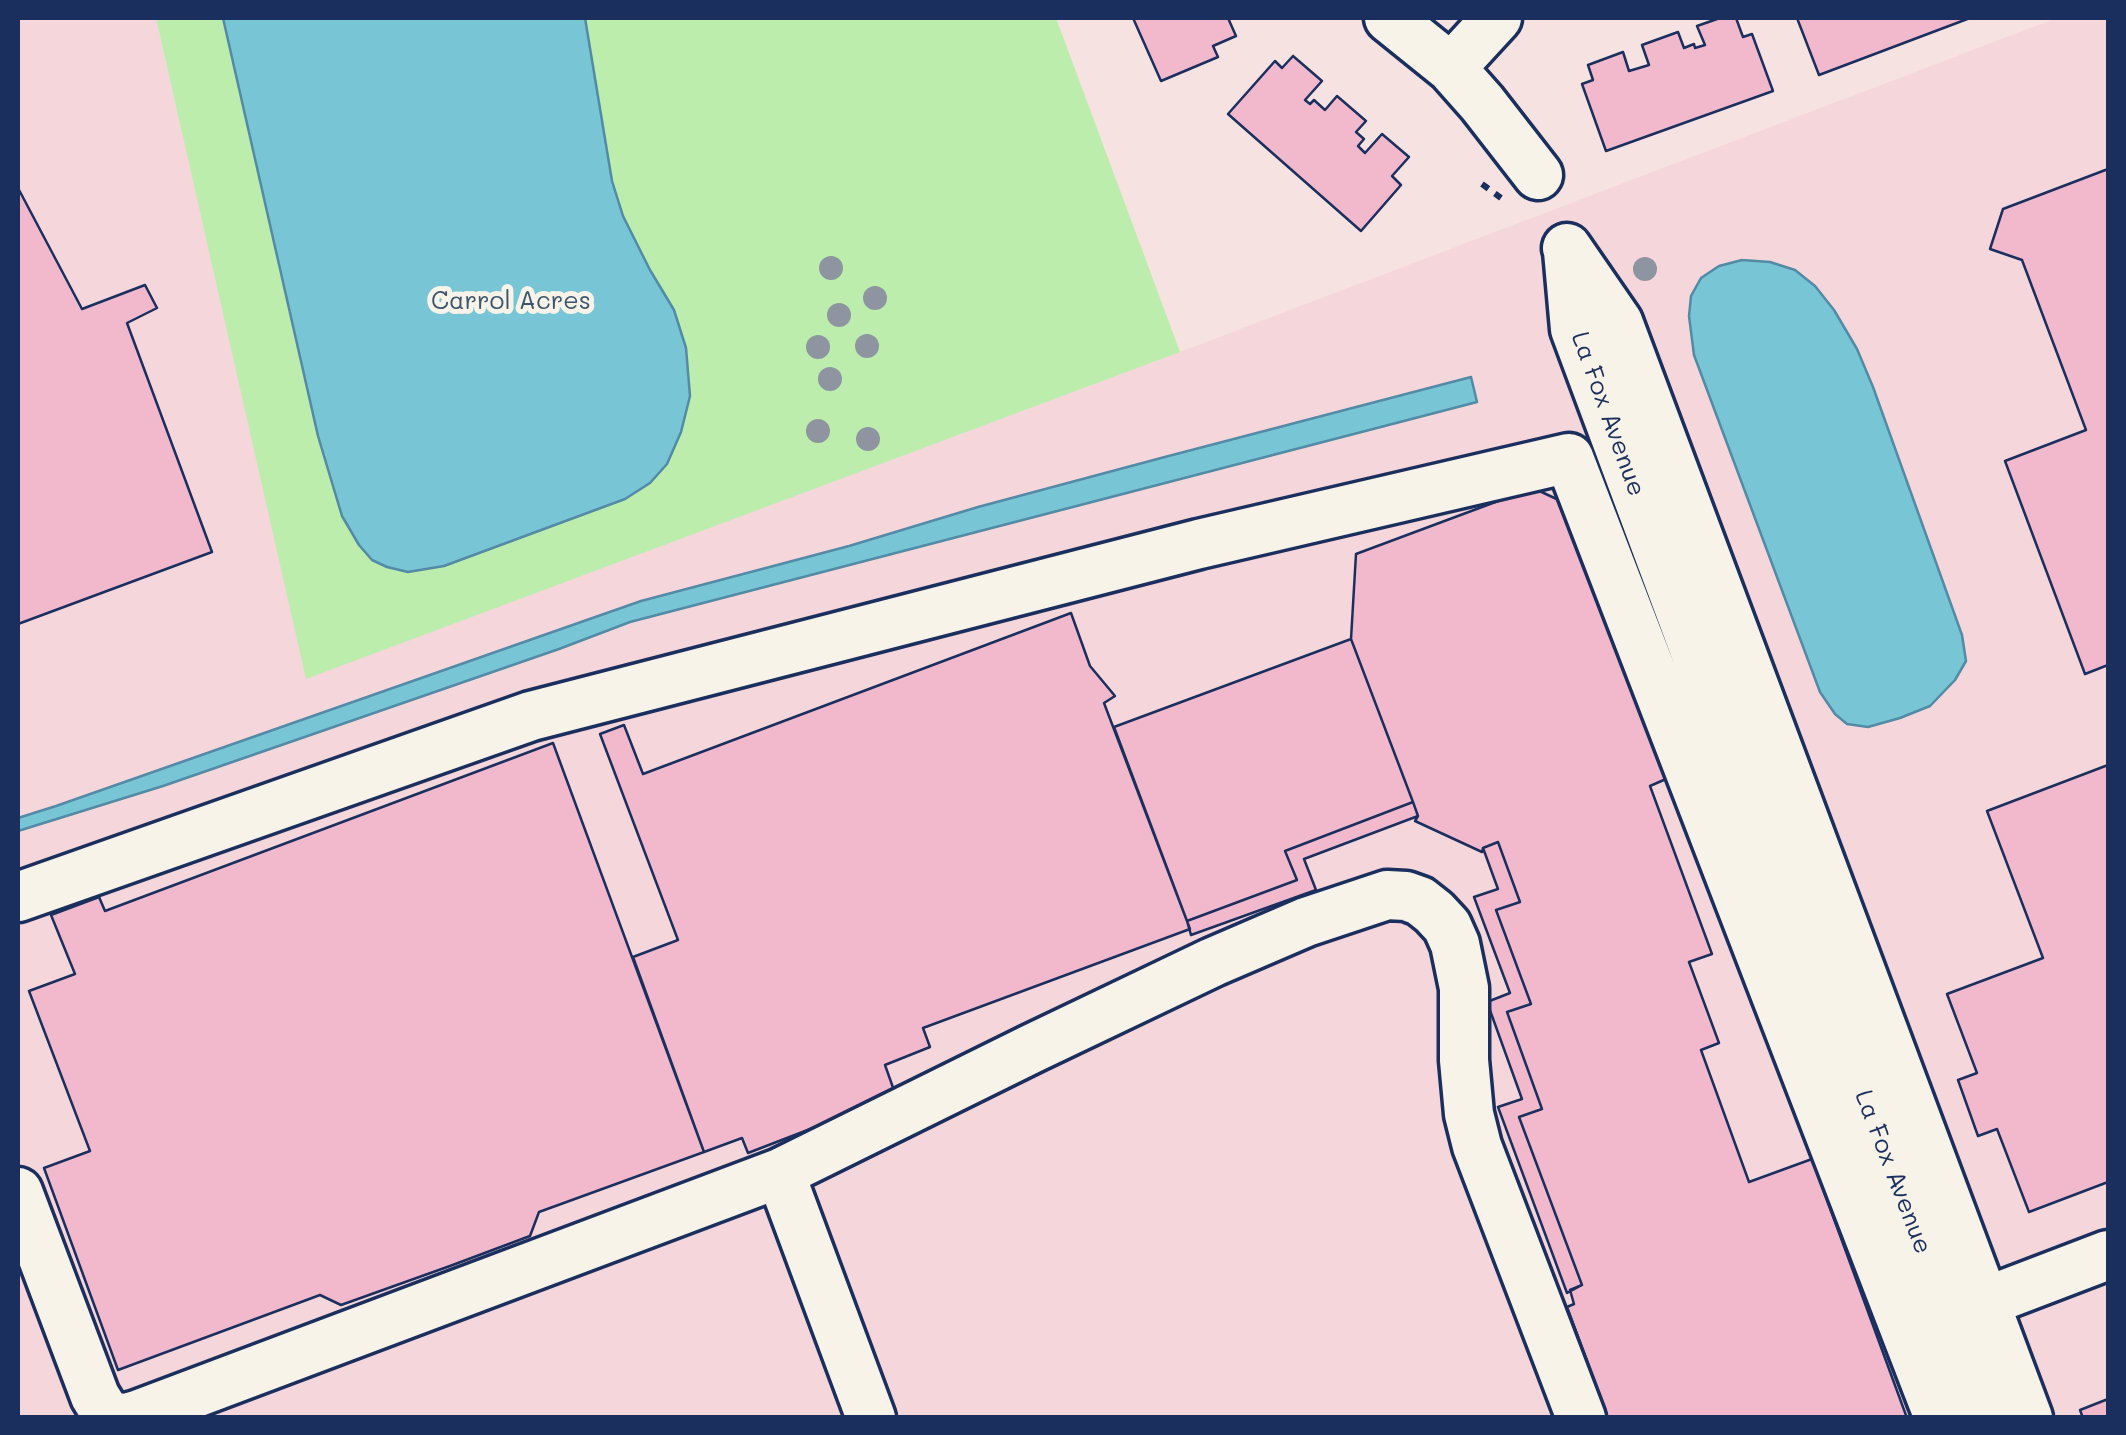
<!DOCTYPE html>
<html>
<head>
<meta charset="utf-8">
<style>
  body { margin:0 }
  #map { position:relative; width:2126px; height:1435px; overflow:hidden; background:#f6e2e0; font-family:Mali,sans-serif }
  canvas { display:block }
  .frame { position:absolute; inset:0; border:20px solid #1b2f5e; pointer-events:none }
</style>
</head>
<body>
<div id="map">
<canvas width="2126" height="1435"></canvas>
<div class="frame"></div>
</div>
<script>
const ctx = document.querySelector('canvas').getContext('2d');
ctx.lineJoin = 'round';
function paint(path, color) { ctx.fillStyle = color; ctx.fill(path, 'evenodd'); }
const toPath = rows => new Path2D(rows.map(r => 'M' + r).join(''));
function trace(path, color, width, dash) { ctx.strokeStyle = color; ctx.lineWidth = width; ctx.lineCap = dash ? 'butt' : 'round'; ctx.setLineDash(dash || []); ctx.stroke(path); }
function label(font, color, halo, rows, align = 'center') {
  ctx.font = font + ' Mali,sans-serif'; ctx.lineWidth = 10; ctx.setLineDash([]); ctx.textBaseline = 'middle'; ctx.strokeStyle = halo; ctx.fillStyle = color; for (const [text, x, y, turn = 0] of rows) {
    ctx.save(); ctx.translate(x, y); ctx.rotate((+turn || 0) * Math.PI / 180); ctx.textAlign = isNaN(turn) ? turn : align; if (halo) ctx.strokeText(text, 0, 0); ctx.fillText(text, 0, 0); ctx.restore();
  }
}
paint(toPath([
  [18,18,156,18,307,678,1180,352,2057,18,2108,18,2108,1417,18,1417]
]), '#f5d6da');
paint(toPath([
  [156,18,1056,18,1180,352,306,679]
]), '#bcedac');
const water = toPath([
  [223,18,585,18,612,181,623,216,650,270,674,310,686,348,690,396,681,432,667,464,650,483,625,499,444,566,408,572,387,567,372,560,359,545,342,516,318,436,223,18],
  [1742,260,1770,262,1795,270,1815,286,1834,310,1857,349,1873,387,1962,635,1966,661,1955,680,1930,706,1900,718,1868,727,1847,724,1835,714,1820,692,1694,355,1689,316,1691,296,1701,278,1719,266,1742,260],
  [1471,377,1477,402,630,622,559,649,163,786,18,831,18,818,56,806,641,601,849,546,978,507,1161,458,1471,377]
]);
paint(water, '#78c6d5');
trace(water, '#538aa5', 2.5);
const building = toPath([
  [1133,18,1228,18,1236,36,1213,46,1218,57,1161,81,1133,18],
  [1720,18,1736,18,1743,37,1752,34,1773,91,1606,151,1582,84,1593,80,1588,65,1623,52,1629,71,1649,65,1642,45,1678,32,1684,48,1694,44,1695,48,1705,45,1697,26,1720,18],
  [1797,18,1970,18,1819,75,1797,18],
  [1293,56,1322,81,1305,100,1310,104,1314,100,1325,110,1337,96,1366,121,1356,132,1364,139,1358,146,1365,153,1382,134,1409,157,1392,176,1401,185,1361,231,1228,114,1275,61,1282,68,1293,56],
  [2108,169,2108,665,2085,674,2005,461,2086,430,2022,260,1990,249,2003,209,2108,169],
  [18,188,82,309,145,285,157,308,127,323,212,552,18,624,18,188],
  [1533,488,1563,502,1666,779,1650,786,1712,954,1689,962,1719,1043,1701,1050,1749,1182,1812,1159,1907,1418,1608,1418,1567,1307,1574,1304,1570,1290,1582,1285,1519,1117,1542,1109,1507,1012,1531,1004,1496,910,1520,902,1498,842,1483,848,1482,852,1415,821,1418,816,1413,802,1351,639,1356,554,1533,488],
  [1071,613,1090,666,1115,696,1104,703,1190,929,923,1028,930,1047,885,1065,896,1096,748,1153,742,1138,704,1152,633,957,678,940,600,734,624,725,643,774,1071,613],
  [1351,639,1413,802,1285,851,1297,880,1187,921,1114,727,1351,639],
  [553,743,704,1152,539,1212,530,1236,450,1266,341,1305,320,1295,118,1370,44,1168,90,1151,29,991,75,974,51,915,99,897,105,911,553,743],
  [2108,765,2108,1182,2029,1212,1997,1129,1978,1136,1958,1080,1977,1073,1947,994,2043,958,1987,811,2108,765],
  [1413,802,1418,816,1304,859,1316,890,1191,935,1187,921,1297,880,1285,851,1413,802],
  [1498,842,1520,902,1496,910,1531,1004,1507,1012,1542,1109,1519,1117,1582,1285,1567,1293,1498,1107,1522,1099,1487,1002,1510,993,1474,897,1498,889,1483,848,1498,842],
  [2108,1399,2108,1418,2083,1418,2080,1410,2108,1399]
]);
paint(building, '#f2b9cd');
trace(building, '#1b2f5e', 2.5);
const minor = toPath([
  [1389,18,1451,68,1482,103,1538,175],
  [1451,68,1497,18],
  [1567,248,1618,322,2028,1418],
  [1568,251,1575,329,1771,855,1987,1418],
  [18,897,531,716,1199,544,1569,458,1939,1418],
  [780,1173,871,1418],
  [18,1192,95,1396,103,1409,111,1416,123,1418],
  [1985,1302,2108,1255],
  [126,1418,137,1415,780,1173,1033,1048,1213,962,1306,922,1387,895,1406,896,1420,901,1434,912,1447,926,1455,944,1464,988,1464,1060,1469,1114,1477,1146,1581,1418]
]);
trace(minor, '#1b2f5e', 55);
trace(toPath([
  [1482,184,1501,198]
]), '#1b2f5e', 6, [8, 8]);
trace(minor, '#f7f3e8', 48);
ctx.fillStyle = '#8f94a1';
for (const [x, y] of [
  [831,268],
  [1645,269],
  [875,298],
  [839,315],
  [867,346],
  [818,347],
  [830,379],
  [818,431],
  [868,439]
]) { ctx.beginPath(); ctx.arc(x, y, 12, 0, 2 * Math.PI); ctx.fill(); }
label('25px', '#3b556e', '#f7f3e8', [
  ["Carrol Acres",511,301]
]);
label('25px', '#1b2f5e', '#f7f3e8', [
  ["La Fox Avenue",1608,414,70],
  ["La Fox Avenue",1893,1172,69]
]);
</script>
</body>
</html>
